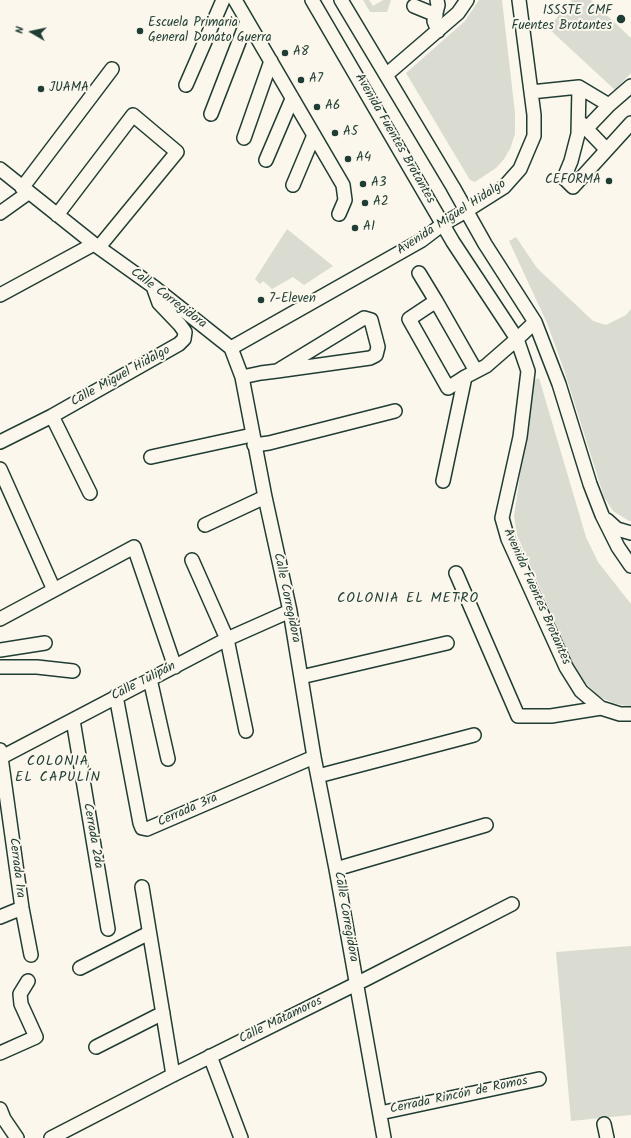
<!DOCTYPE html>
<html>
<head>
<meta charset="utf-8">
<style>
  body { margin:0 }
  #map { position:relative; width:631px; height:1138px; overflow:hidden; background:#fbf7ec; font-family:Kalam,sans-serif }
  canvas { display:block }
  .north { position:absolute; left:12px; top:12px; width:40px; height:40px; -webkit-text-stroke:3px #fbf7ec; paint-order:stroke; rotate:279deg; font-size:11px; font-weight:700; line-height:16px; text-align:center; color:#1f3d34 }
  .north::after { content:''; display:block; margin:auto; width:14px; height:18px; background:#1f3d34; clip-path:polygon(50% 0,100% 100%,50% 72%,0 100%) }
</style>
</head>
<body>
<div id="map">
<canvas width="631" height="1138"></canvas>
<div class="north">N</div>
</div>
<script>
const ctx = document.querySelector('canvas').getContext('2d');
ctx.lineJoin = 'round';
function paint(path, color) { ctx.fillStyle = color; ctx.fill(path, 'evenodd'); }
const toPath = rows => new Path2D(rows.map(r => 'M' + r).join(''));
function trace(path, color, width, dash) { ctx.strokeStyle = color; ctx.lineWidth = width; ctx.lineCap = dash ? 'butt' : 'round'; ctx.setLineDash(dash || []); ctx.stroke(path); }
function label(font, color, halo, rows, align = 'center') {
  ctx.font = font + ' Kalam,sans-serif'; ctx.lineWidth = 4; ctx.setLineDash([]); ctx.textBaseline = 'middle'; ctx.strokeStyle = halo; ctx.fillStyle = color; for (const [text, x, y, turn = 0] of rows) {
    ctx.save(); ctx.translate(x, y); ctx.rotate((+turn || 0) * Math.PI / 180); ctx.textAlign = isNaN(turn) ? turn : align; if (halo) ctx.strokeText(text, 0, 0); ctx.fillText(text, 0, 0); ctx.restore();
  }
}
paint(toPath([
  [363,0,369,0,373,6,383,0,391,0,387,12,370,12],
  [479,0,502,0,515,113,515,134,510,149,504,159,496,168,475,182,470,180,406,73,465,21],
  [572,0,591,0,631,38,631,73,615,90,548,28],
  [287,229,333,266,304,285,293,277,272,289,263,281,260,284,255,279],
  [516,237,537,268,593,321,606,325,626,315,631,309,631,521,629,521,613,511,604,497,564,370,547,323,509,241],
  [539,378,586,537,598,562,631,604,631,707,613,703,598,696,578,675,517,535,514,516,534,380],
  [631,946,631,1115,571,1121,556,952]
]), '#dbdcd1');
const minor = toPath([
  [235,0,343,185,345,200,339,214],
  [312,0,453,242,517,339,528,371,520,437,502,518,508,539,566,667,581,691,601,708,620,714,631,714],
  [341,0,453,187,485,244,535,322,559,384,590,484,602,515,618,547,631,566],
  [437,0,438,5,434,21,438,31],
  [414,6,436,15],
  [386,75,458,13,467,0],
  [186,85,223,0],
  [579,87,578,134,571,161,564,178,573,187,631,123],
  [531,92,579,87,609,105],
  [211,114,247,21],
  [581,123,606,149],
  [587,128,609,105,631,86],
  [244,138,271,61],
  [266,160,292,99],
  [0,169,94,244,154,287,231,348,242,377,265,497,290,611,314,757,336,869,384,1138],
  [293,185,314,135],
  [22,188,112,69],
  [0,213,28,193],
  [57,215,133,115,177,152,99,247],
  [419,273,436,301],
  [0,295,94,244],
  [231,348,422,240,443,224,466,211,504,187,520,169,534,136,534,115,519,0],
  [242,377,261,373,277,371,370,358,376,355,378,347,371,320,364,318,277,371],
  [465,377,448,388,409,319,436,301,476,371],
  [52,416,90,493],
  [0,442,52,416,179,344,184,339,185,332,180,325,159,303,154,289],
  [254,445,269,443,395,411],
  [151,457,252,435],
  [0,469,54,590],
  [443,481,465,377,486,366,517,339,535,322],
  [607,520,617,529,631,533],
  [205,525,265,497],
  [192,560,227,639,246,731],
  [456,573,518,716,551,716,601,708],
  [0,619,134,547,175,667],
  [0,650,45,643],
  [0,667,37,667,73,671],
  [301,677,447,643],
  [150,679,168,759],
  [116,696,140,823,142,828,147,829,314,757],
  [73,720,108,929],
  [0,750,22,908,31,955],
  [0,758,227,639,290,611],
  [318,776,474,735],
  [336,869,486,825],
  [142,887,173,1075],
  [0,917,22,908],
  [80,968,149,933],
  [96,1047,163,1013],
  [0,1053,36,1037,21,1004,20,994,28,981],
  [210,1056,241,1138],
  [0,1109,4,1119,17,1138],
  [380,1113,539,1079],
  [604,1124,607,1138],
  [51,1138,173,1075,368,978,512,904]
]);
trace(minor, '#1f3d34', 16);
trace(minor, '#fbf7ec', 13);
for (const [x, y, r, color] of [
  [621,19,5,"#1f3d34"],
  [140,31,4,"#1f3d34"],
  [285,53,4,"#1f3d34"],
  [301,80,4,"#1f3d34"],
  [41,89,4,"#1f3d34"],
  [317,107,4,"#1f3d34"],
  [335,133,4,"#1f3d34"],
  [348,159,4,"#1f3d34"],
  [609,181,4,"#1f3d34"],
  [363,184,4,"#1f3d34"],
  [365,203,4,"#1f3d34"],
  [355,228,4,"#1f3d34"],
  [261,300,4,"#1f3d34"]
]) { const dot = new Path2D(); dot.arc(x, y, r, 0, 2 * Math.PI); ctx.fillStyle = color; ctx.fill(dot); trace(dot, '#fbf7ec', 1.5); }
label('13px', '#1f3d34', '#fbf7ec', [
  ["ISSSTE CMF",612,12,"right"],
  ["Fuentes Brotantes",612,27,"right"],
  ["Escuela Primaria",148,24],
  ["General Donato Guerra",148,39],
  ["A8",293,53],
  ["A7",309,80],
  ["JUAMA",49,89],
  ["A6",325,107],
  ["A5",343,133],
  ["A4",356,159],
  ["CEFORMA",601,181,"right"],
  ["A3",371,184],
  ["A2",373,203],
  ["A1",363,228],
  ["7-Eleven",269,300]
], 'left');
label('13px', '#1f3d34', '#fbf7ec', [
  ["Avenida Fuentes Brotantes",394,139,60],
  ["Avenida Miguel Hidalgo",452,218,-33],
  ["Calle Corregidora",168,299,37],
  ["Calle Miguel Hidalgo",121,377,-29],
  ["Avenida Fuentes Brotantes",536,597,66],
  ["Calle Corregidora",286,598,78],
  ["Calle Tulipán",144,682,-27],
  ["Cerrada 3ra",188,811,-24],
  ["Cerrada 2da",92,836,80],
  ["Cerrada 1ra",16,868,83],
  ["Calle Corregidora",345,917,80],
  ["Calle Matamoros",281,1021,-26],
  ["Cerrada Rincón de Romos",459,1096,-12]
]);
ctx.letterSpacing = '1px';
label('14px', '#1f3d34', '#fbf7ec', [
  ["COLONIA EL METRO",408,600],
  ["COLONIA",58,763],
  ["EL CAPULÍN",58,779]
]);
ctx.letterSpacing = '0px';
</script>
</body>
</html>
